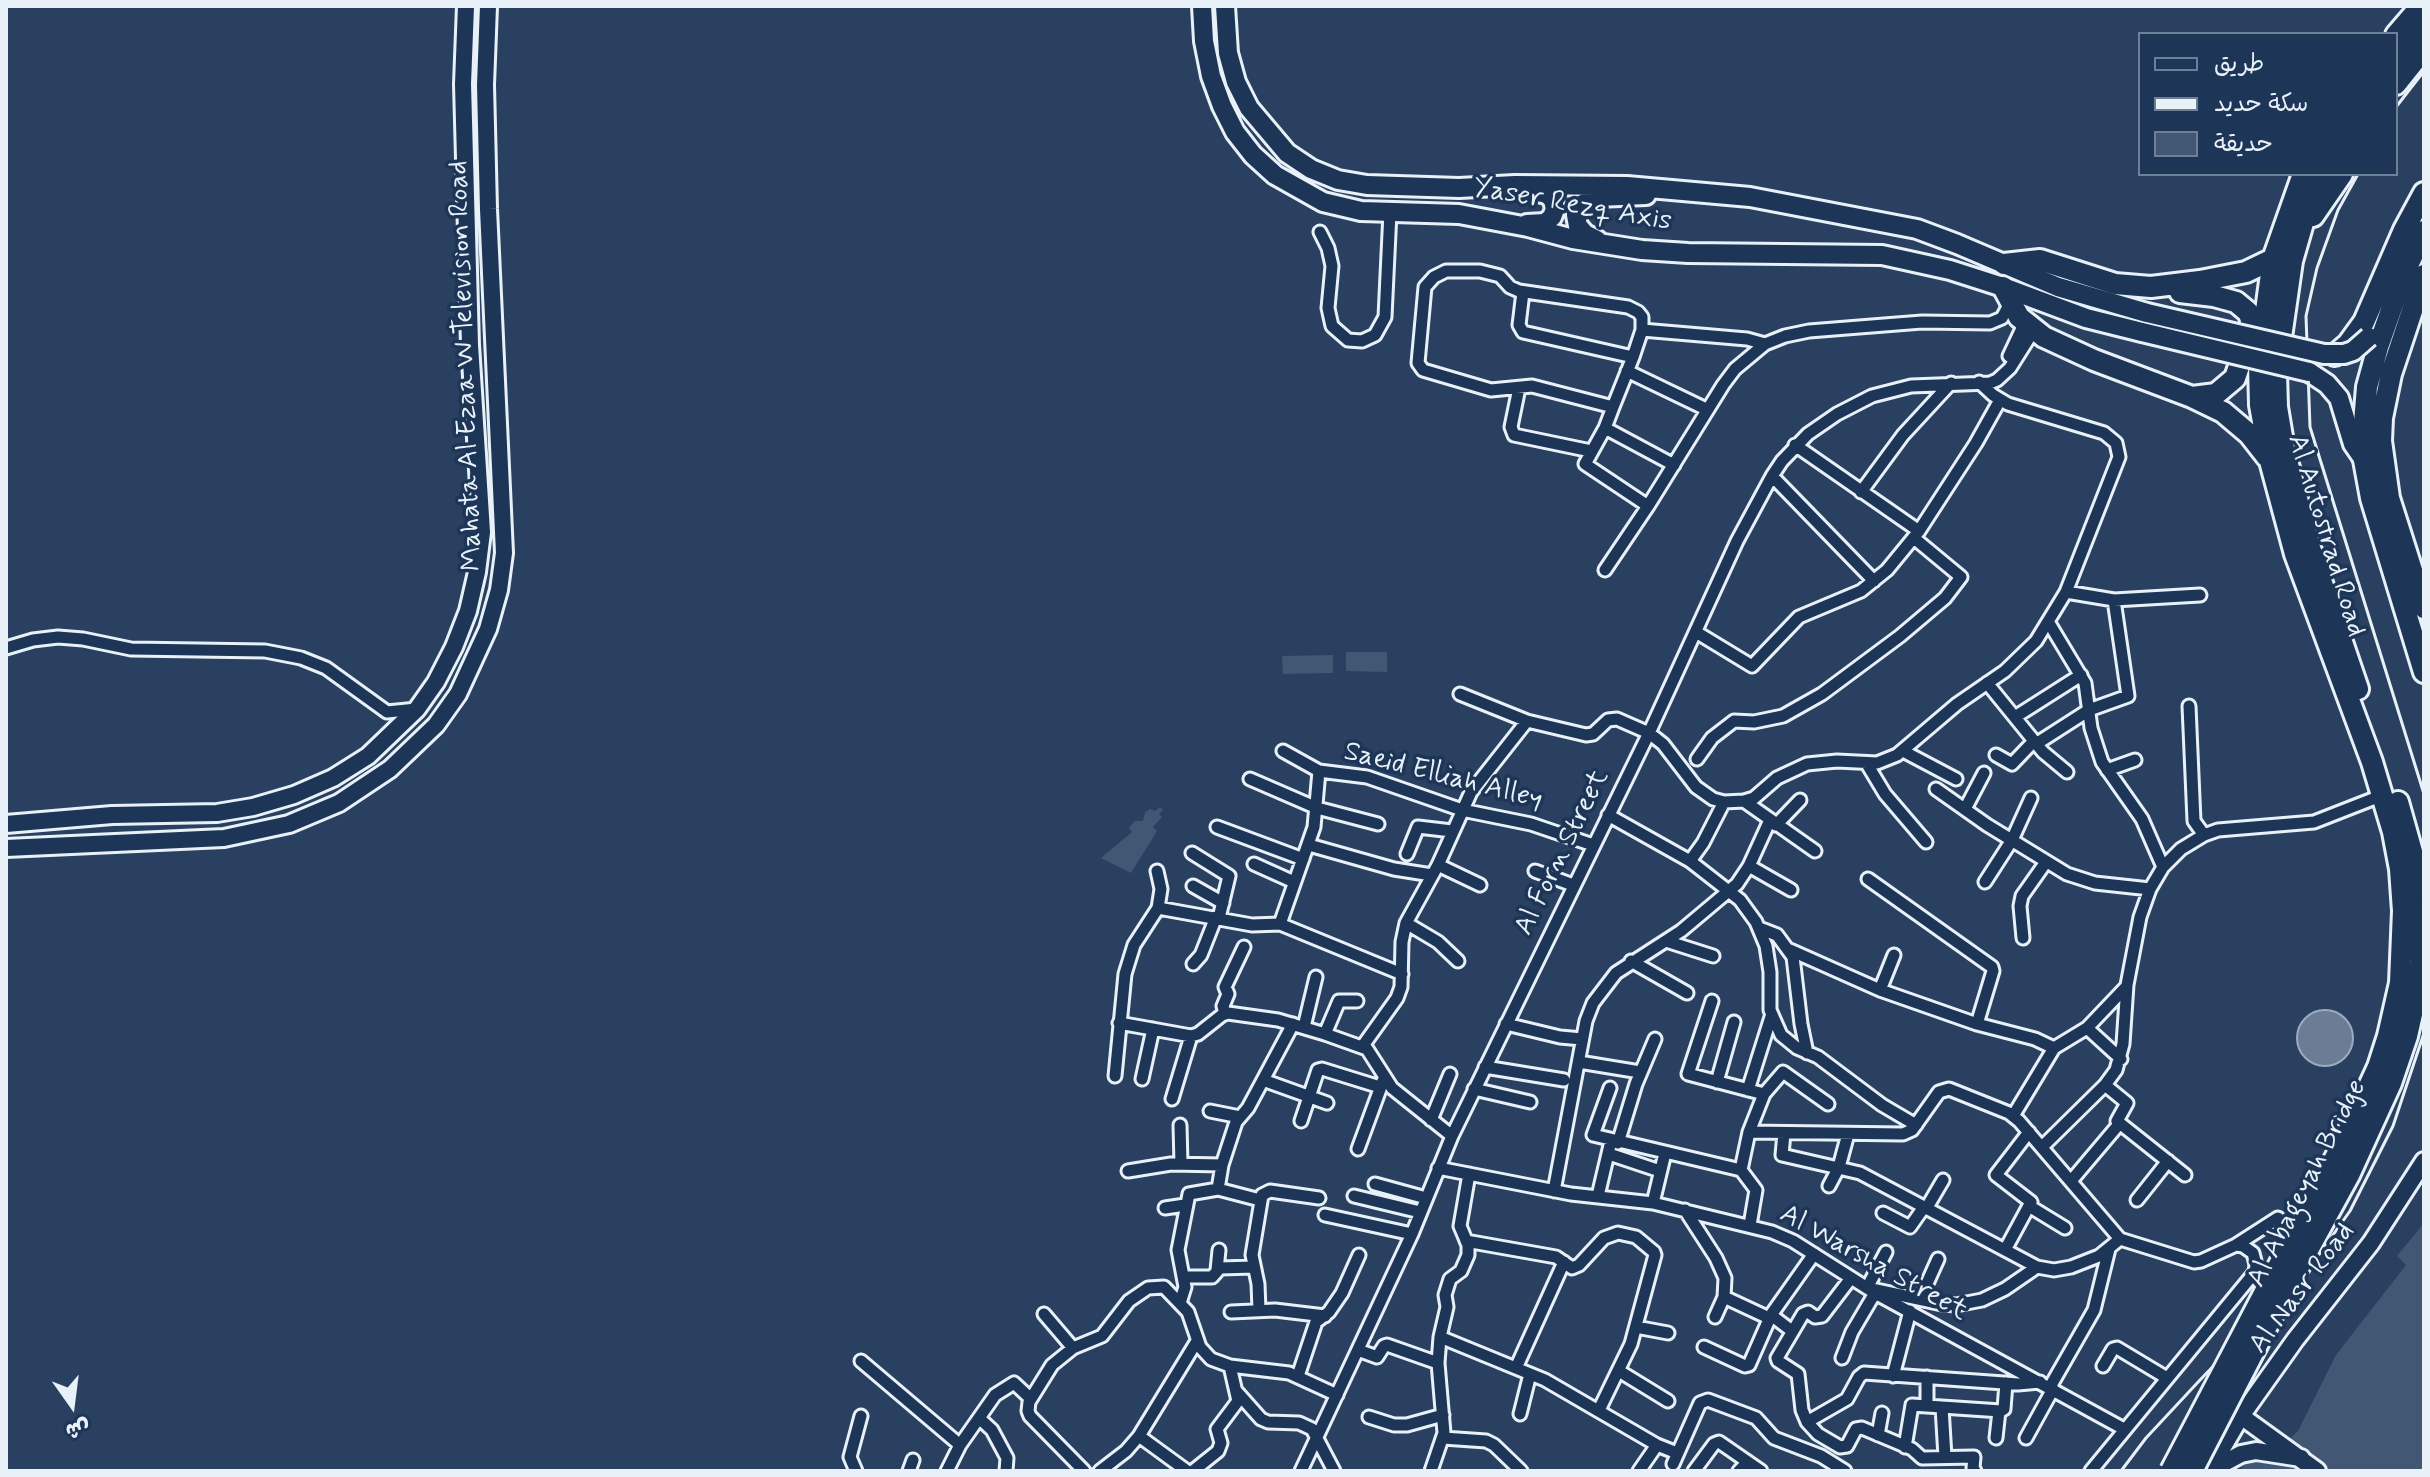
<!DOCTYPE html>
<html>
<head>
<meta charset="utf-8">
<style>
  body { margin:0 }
  #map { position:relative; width:2430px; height:1477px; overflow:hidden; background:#294061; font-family:Mynerve,"Playpen Sans Arabic",sans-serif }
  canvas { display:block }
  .frame { position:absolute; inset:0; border:8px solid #e8f1f8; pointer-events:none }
  .legend { position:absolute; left:2138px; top:32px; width:260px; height:144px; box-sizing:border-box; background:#1d3557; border:2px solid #6e8097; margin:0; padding:10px 14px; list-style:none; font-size:24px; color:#e8f1f8 }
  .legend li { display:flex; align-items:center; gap:16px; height:40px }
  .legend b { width:40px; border:2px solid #6e8097 }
  .north { position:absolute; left:32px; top:1365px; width:80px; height:80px; -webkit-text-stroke:6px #1d3557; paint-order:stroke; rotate:166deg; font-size:22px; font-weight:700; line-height:32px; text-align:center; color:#e8f1f8 }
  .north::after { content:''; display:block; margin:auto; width:28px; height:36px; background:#e8f1f8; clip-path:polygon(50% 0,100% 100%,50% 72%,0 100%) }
</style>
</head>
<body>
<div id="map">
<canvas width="2430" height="1477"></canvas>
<div class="frame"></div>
<ul class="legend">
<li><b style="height:10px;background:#1d3557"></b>طريق</li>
<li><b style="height:10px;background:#e8f1f8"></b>سكة حديد</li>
<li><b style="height:22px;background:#415774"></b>حديقة</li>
</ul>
<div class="north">ش</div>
</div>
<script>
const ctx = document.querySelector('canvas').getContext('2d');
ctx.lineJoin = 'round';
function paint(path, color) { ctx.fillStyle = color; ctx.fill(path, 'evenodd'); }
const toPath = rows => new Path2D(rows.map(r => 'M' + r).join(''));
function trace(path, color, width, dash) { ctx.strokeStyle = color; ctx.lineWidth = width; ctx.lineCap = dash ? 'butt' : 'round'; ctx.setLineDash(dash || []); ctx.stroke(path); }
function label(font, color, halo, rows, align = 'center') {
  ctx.font = font + ' Mynerve,sans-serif'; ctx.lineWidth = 7; ctx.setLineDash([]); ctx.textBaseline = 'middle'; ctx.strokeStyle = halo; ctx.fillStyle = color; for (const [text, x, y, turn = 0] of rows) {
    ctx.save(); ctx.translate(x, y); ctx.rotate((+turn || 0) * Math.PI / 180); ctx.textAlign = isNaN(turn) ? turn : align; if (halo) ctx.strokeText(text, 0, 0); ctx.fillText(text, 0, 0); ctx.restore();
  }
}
paint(toPath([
  [1346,652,1387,652,1387,672,1346,671],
  [1333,655,1333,673,1283,674,1282,656],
  [1160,807,1163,810,1159,814,1162,817,1153,827,1157,831,1131,873,1101,858,1132,832,1129,828,1135,821,1143,821,1145,812,1150,809,1155,811],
  [2424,1223,2424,1471,2240,1471,2251,1455,2271,1456,2298,1431,2336,1355,2406,1265,2397,1256]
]), '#415774');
const water = toPath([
  '2297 1038a28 28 0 1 1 56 0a28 28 0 1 1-56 0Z'
]);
paint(water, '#6b7c95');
trace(water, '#9dabbd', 2);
const street = toPath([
  [1320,232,1328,248,1332,266,1328,308,1332,326,1348,340,1362,341,1375,335,1385,317,1390,212],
  [1523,292,1519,325,1523,332,1633,357],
  [1642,330,1747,339,1765,344],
  [2009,356,2025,322],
  [1627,371,1706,409],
  [1519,388,1511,427,1514,435,1591,451],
  [1613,407,1532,386,1491,390,1423,370,1418,363,1425,287,1434,277,1446,271,1480,271,1500,276,1510,287,1519,291,1628,307,1638,312,1642,317,1642,330,1633,357,1613,407,1605,428,1585,464,1648,506],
  [1605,428,1674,465],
  [1795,445,1919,531],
  [1772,476,1874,581],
  [1861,492,1903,435,1951,383],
  [1605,570,1648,506,1723,385,1735,369,1765,344,1785,336,1809,331,1922,322,1990,323,2002,318,2010,303],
  [2066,592,2114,600,2200,595],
  [2049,623,2085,683,2091,728,2102,762,2142,819,2163,867],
  [1696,632,1752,666,1799,617,1861,591,1887,570,1919,531,1976,443,2000,400],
  [6,648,33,640,58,637,83,639,131,649,265,651,301,658,326,668,387,712,417,709],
  [1987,683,2043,752,2067,772],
  [1460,694,1527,721,1586,735,1593,734,1608,720,1617,719,1649,733,1663,744,1696,787,1713,799,1724,802,1744,801,1754,798,1777,778,1807,764,1837,761,1877,763,1897,755,1957,704,2005,671,2036,641,2066,592,2119,457,2116,443,2104,433,2008,404,1993,395,1979,382],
  [2189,706,2194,821,2204,835],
  [2015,717,2081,675],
  [2036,744,2089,710,2128,696,2114,600],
  [1283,751,1319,771,1367,777,1462,810,1531,824,1593,845],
  [1903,751,1956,779],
  [1996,755,2012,764,2034,741],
  [1697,759,1712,738,1734,721,1754,722,1783,716,1822,694,1900,636,1945,598,1961,577,1914,538],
  [1867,764,1885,794,1926,842],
  [2107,770,2135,760],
  [1250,779,1317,808,1378,824],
  [1936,789,1987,825,2067,874,2095,883,2150,889],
  [1744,801,1815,851],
  [1965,809,1984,773],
  [1608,815,1690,861,1740,900,1756,922,1766,946,1770,972,1770,1010,1781,1035,1797,1048,1818,1057,1882,1105,1916,1125],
  [1776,825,1800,800],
  [1217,827,1303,859],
  [1309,845,1394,869,1432,875],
  [1192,853,1229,876,1219,918],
  [1407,854,1418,827,1452,831],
  [1690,861,1703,843,1724,802],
  [1254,864,1294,882],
  [1438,865,1480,885],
  [1749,866,1791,890],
  [1535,871,1573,885],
  [1868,879,1992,967,1993,971,1977,1024],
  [1985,882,2012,840,2031,798],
  [1193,886,1223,903],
  [1158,908,1252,925,1280,924,1402,974],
  [1406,923,1438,942,1458,961],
  [1280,924,1314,827,1319,771],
  [1759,928,1777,935,1793,957,1801,1024,1807,1053],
  [2023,938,2020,906,2022,896,2046,862],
  [1666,941,1713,956],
  [1790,950,1880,990,1977,1024,2035,1039,2054,1048],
  [1631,961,1687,993],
  [1193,964,1201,955,1216,917],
  [1880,990,1894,955],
  [1712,1001,1688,1074,1764,1094],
  [1225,1014,1223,1006,1228,994,1225,987,1244,947],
  [1119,1023,1191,1036,1198,1034,1222,1015,1228,1013,1278,1020,1325,1034,1367,1049,1392,1088,1452,1136],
  [1506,1024,1560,1037,1582,1039],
  [1304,1027,1316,977],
  [2087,1028,2121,1059],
  [1325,1034,1339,1001,1357,1001],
  [1362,1047,1397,998,1401,987,1402,942,1406,923,1438,865,1471,792,1527,721],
  [1579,1062,1640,1072],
  [1485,1067,1564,1080],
  [1115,1076,1125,974,1134,945,1158,908,1161,889,1157,871],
  [1142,1079,1153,1029],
  [1263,1080,1327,1103],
  [1717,1082,1734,1022],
  [2105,1085,2127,1103,2117,1121,2185,1175],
  [1610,1088,1593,1135,1741,1170],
  [1474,1089,1530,1102],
  [1748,1090,1771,1017],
  [1172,1099,1191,1036],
  [1210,1111,1240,1117],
  [2013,1116,2054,1048,2087,1028,2127,986],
  [1431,1120,1450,1074],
  [1301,1121,1318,1070,1322,1069,1380,1087],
  [1180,1125,1181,1164],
  [1749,1132,1903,1134,1912,1130,1939,1092,1949,1089,2009,1113,2019,1121,2120,1239],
  [1784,1133,1782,1155,1860,1173,2037,1267,2054,1270,2071,1267,2099,1256,2120,1239],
  [1618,1143,1636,1084,1655,1039],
  [2042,1147,2105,1085,2116,1070,2123,1044,2127,985,2140,917,2150,889,2163,867,2181,849,2204,835,2218,830,2314,822,2383,795],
  [1358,1149,1383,1081],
  [1609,1154,1660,1171],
  [1438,1168,1571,1194,1653,1203,1772,1232,1793,1241,1875,1293,2124,1429],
  [1128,1171,1171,1164,1222,1165],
  [2071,1181,2120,1123],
  [1375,1184,1426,1198],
  [1829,1186,1839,1167,1848,1134],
  [1218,1189,1222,1165,1236,1122,1248,1108,1293,1024],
  [1554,1191,1586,1021,1593,1003,1616,973,1681,931,1737,884,1749,866,1770,820],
  [1354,1196,1420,1212],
  [1598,1196,1611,1141],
  [2137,1200,2168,1161],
  [1653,1203,1665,1153],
  [2029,1206,2065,1228],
  [1165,1208,1185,1205],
  [1926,1209,1943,1180],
  [1685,1210,1716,1258,1725,1278,1724,1297,1715,1317],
  [1883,1213,1910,1227,1924,1207],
  [1325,1215,1412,1234],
  [1750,1225,1756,1190,1741,1170,1749,1132,1764,1094,1783,1072,1828,1104],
  [2120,1239,2194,1262,2201,1261,2236,1245,2278,1218],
  [1466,1241,1556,1257,1572,1268,1579,1265,1604,1238,1618,1233,1636,1237,1654,1252,1655,1255,1631,1344,1599,1410],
  [2005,1250,2031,1202,1996,1175,2029,1132],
  [1886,1252,1867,1288,1942,1304,1956,1305,1982,1300,2005,1289,2037,1267],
  [1217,1270,1219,1250],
  [1184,1277,1212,1277,1220,1268,1254,1267],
  [1851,1278,1822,1316,1815,1317,1808,1312,1803,1314,1777,1358,1778,1361,1798,1374,1802,1410,1807,1422,1818,1434,1840,1447,1847,1446,1856,1429,1862,1428,1912,1449,1922,1458,1974,1457,1973,1468,1975,1471],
  [1724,1297,1769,1318],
  [1920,1299,1938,1259],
  [1180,1303,1185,1287,1178,1250,1189,1194,1218,1189,1260,1200],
  [1259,1310,1258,1284,1252,1255,1262,1195,1270,1191,1319,1198],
  [1231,1312,1275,1310,1325,1316],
  [1044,1314,1073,1348],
  [1771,1315,1792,1331],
  [1636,1327,1668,1333],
  [1440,1337,1545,1380,1657,1445,1677,1453],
  [1704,1347,1745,1366,1749,1365,1771,1315,1814,1254],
  [1358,1350,1377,1357,1384,1346,1387,1345,1438,1363],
  [1842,1358,1852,1332,1875,1293],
  [861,1361,960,1445],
  [2103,1366,2113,1349,2117,1348,2167,1378],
  [1516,1368,1564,1262],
  [1619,1371,1668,1401],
  [1298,1376,1316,1322,1329,1312,1342,1293,1359,1255],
  [1893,1376,1910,1311],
  [2050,1387,2094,1310,2109,1249],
  [1237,1392,1261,1419,1268,1422,1299,1423,1312,1429,1334,1471],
  [1927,1406,1927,1377],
  [1942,1407,1945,1457],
  [1520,1414,1530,1374],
  [1369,1417,1394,1425,1407,1425,1443,1415],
  [979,1418,992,1430,1007,1458,1006,1471],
  [1807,1422,1847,1399,1859,1377,1864,1373,2018,1384,2040,1382],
  [1878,1435,1882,1413],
  [1139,1436,1187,1471],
  [1443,1438,1486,1441,1494,1445,1521,1471],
  [1996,1438,1999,1411],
  [2026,1438,2053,1389],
  [1905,1447,1912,1405,2001,1411,2004,1409,2006,1383],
  [1673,1464,1700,1403,1708,1400,1756,1418,1774,1438,1821,1456,1845,1471],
  [856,1471,850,1457,861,1416],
  [909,1471,913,1460],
  [947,1471,960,1445,995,1395,1014,1383,1031,1399],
  [1084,1471,1030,1416,1028,1411,1029,1402,1052,1365,1073,1348,1102,1336,1129,1301,1148,1288,1164,1287,1188,1312,1200,1347,1211,1359,1230,1366,1289,1373,1337,1395],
  [1100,1471,1126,1451,1139,1436,1197,1341],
  [1193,1471,1218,1451,1221,1443,1217,1429,1238,1401,1230,1366],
  [1301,1471,1412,1234,1452,1136,1649,733,1737,541,1772,476,1782,461,1808,434,1837,414,1872,396,1911,386,1990,383,1997,380,2010,368,2034,330],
  [1431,1471,1444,1433,1438,1363,1440,1337,1447,1307,1445,1295,1450,1279,1461,1271,1468,1255,1468,1245,1460,1226,1469,1174],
  [1639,1471,1657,1445],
  [1694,1471,1714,1444,1719,1442,1761,1471],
  [1739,1471,1748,1462],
  [2091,1471,2255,1272,2256,1265,2253,1253,2243,1246,2236,1245]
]);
const secondary = toPath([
  [6,824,112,815,217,813,253,807,294,795,333,778,368,756,417,709,436,682,454,647,468,611,477,572,482,532,470,345,463,84,466,6],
  [6,848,224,838,289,824,339,803,390,769,436,725,458,694,488,629,499,590,504,553,488,209,485,85,488,6],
  [2241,1416,2317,1471],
  [2211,1470,2241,1454,2256,1451,2301,1458],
  [2209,1471,2241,1416,2295,1340,2371,1243,2424,1161]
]);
const primary = toPath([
  [1202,6,1204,41,1211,76,1222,106,1235,132,1253,155,1275,175,1323,202,1361,211,1459,214,1528,227,1573,239,1642,250,1688,253,1882,255,1950,270,2003,287,2086,318,2142,332],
  [1225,6,1228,53,1236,82,1249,108,1287,153,1311,169,1338,180,1367,185,1459,188,1515,185,1627,186,1750,197,1917,229,1957,244,2058,287,2147,313],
  [1527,224,1545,223,1552,217,1555,209,1553,200,1547,194,1528,190],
  [1597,240,1585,234,1578,226,1576,215,1581,205,1596,197,1646,195],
  [2309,372,2327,384,2339,398,2353,444,2364,460]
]);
const highway = toPath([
  [2396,35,2421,6],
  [2398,59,2424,28],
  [2396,84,2424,49],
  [2303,174,2273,259,2259,363,2260,405,2270,461,2295,554,2372,762,2393,832,2400,869,2403,911],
  [2324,174,2307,209,2292,261,2276,372,2277,407,2284,449,2310,548,2358,689],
  [2313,216,2342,174],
  [2424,231,2403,276,2378,347,2367,387,2363,435,2364,460,2371,498,2424,672],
  [2004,264,2040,260,2115,284,2151,287,2200,281,2246,272,2273,259],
  [2424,275,2391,374,2382,418,2381,441,2389,498,2424,608],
  [2003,287,2019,317,2044,337,2094,360,2192,397,2223,412,2249,434,2267,457],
  [2180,292,2214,296,2236,302,2248,312,2251,319,2250,334,2235,378,2216,394,2192,397],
  [2335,355,2348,344,2364,322,2404,230,2424,193],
  [2398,802,2416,866,2421,907]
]);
trace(street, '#e8f1f8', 17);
trace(secondary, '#e8f1f8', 22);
trace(primary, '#e8f1f8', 24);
trace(highway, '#e8f1f8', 26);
trace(street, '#1d3557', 11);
trace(secondary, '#1d3557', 16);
trace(primary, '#1d3557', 18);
trace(highway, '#1d3557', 20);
trace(toPath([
  [2396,107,2424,71],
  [2358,174,2338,210,2317,268,2306,316,2310,427,2424,794],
  [2121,1471,2146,1438,2200,1380,2313,1263,2350,1211,2393,1126,2424,1033]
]), '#e8f1f8', 3);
const primaryBridge = toPath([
  [2147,313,2324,354,2344,354,2353,351,2369,337],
  [2142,332,2309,372]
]);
const highwayBridge = toPath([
  [2171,1471,2341,1147,2378,1067,2388,1036,2400,983,2403,911],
  [2192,1471,2273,1314,2349,1175,2391,1083,2407,1036,2417,992,2421,963,2421,907]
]);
trace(primaryBridge, '#e8f1f8', 24, []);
trace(highwayBridge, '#e8f1f8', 26, []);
trace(primaryBridge, '#1d3557', 18);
trace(highwayBridge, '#1d3557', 20);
label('28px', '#e8f1f8', '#1d3557', [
  ["Yaser Rezq Axis",1572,206,10],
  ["Mahata Al Ezaa W Television Road",467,366,-92],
  ["Al Autostrad Road",2325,536,73],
  ["Saeid Elliah Alley",1443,777,14],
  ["Al Forn Street",1563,853,-64],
  ["Al Abageyah Bridge",2308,1184,-63],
  ["Al Warsha Street",1873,1264,29],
  ["Al Nasr Road",2303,1289,-53]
]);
</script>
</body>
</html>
